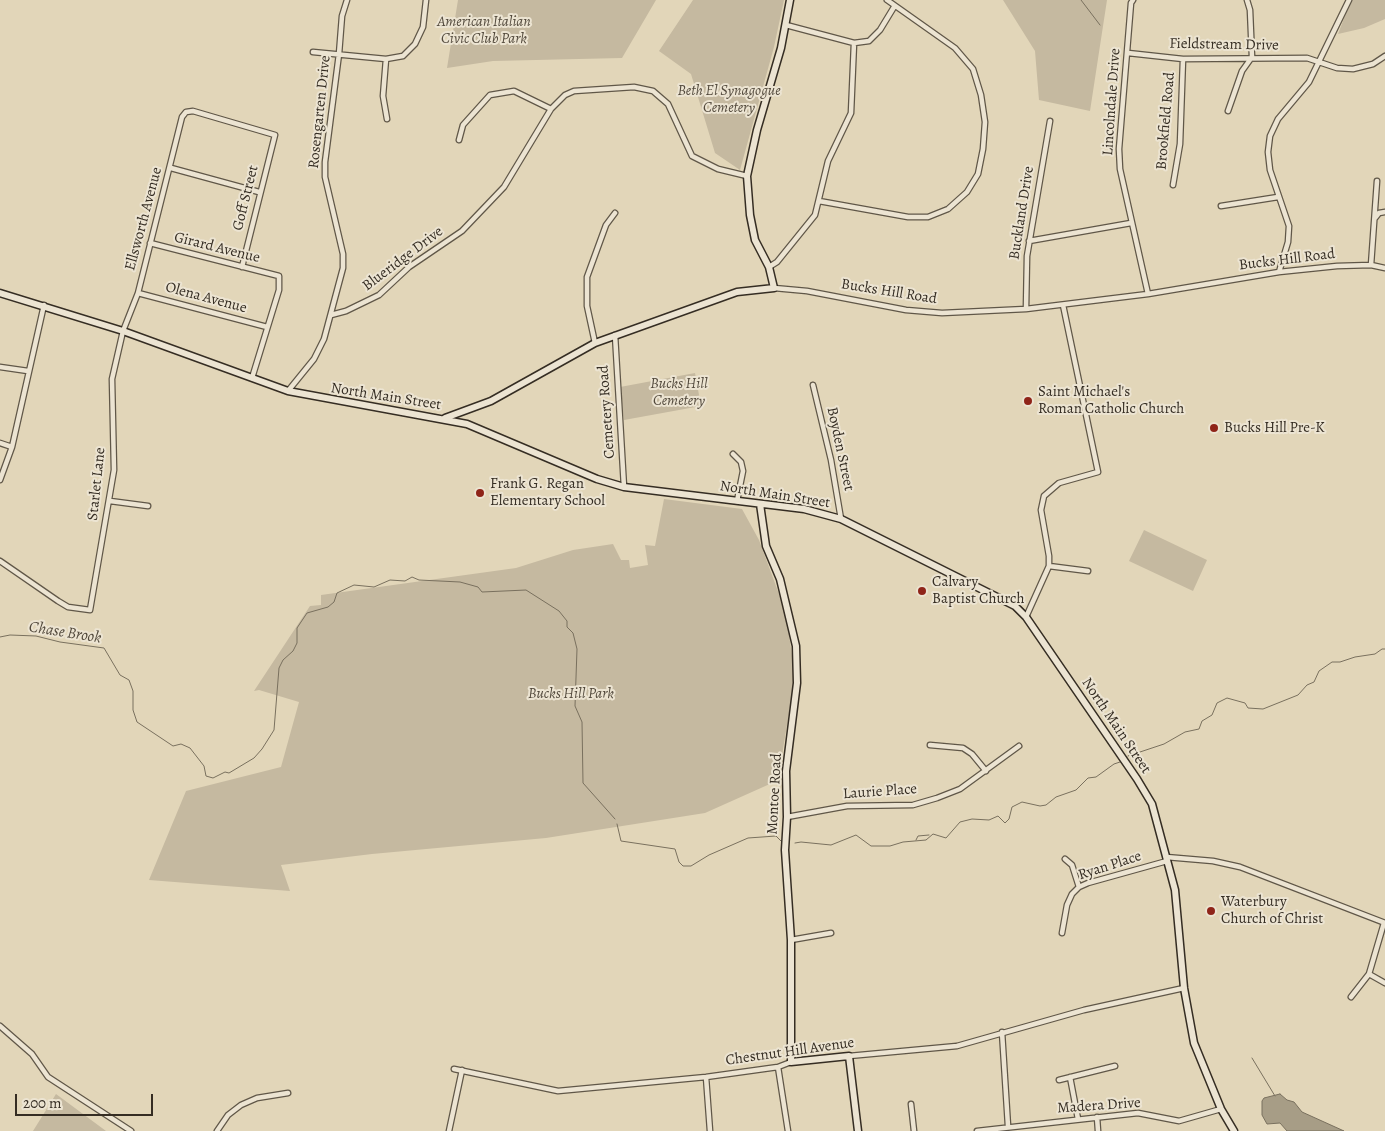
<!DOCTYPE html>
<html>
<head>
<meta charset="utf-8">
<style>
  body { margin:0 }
  #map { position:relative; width:1385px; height:1131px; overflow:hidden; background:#e2d6b9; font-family:Alegreya,serif }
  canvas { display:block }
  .scale { position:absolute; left:15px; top:1094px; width:138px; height:22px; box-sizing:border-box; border:2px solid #352d23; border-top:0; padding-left:6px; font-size:15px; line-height:18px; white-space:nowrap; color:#352d23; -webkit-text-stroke:4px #ece4d2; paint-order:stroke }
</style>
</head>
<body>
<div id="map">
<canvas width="1385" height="1131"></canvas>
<div class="scale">200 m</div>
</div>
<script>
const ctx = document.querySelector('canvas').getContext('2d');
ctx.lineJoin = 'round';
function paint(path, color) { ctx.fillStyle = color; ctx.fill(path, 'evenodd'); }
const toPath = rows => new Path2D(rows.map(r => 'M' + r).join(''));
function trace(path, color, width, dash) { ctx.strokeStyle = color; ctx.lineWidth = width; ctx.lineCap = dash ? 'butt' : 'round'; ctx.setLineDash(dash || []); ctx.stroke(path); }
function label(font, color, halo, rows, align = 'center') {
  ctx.font = font + ' Alegreya,serif'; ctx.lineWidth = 4; ctx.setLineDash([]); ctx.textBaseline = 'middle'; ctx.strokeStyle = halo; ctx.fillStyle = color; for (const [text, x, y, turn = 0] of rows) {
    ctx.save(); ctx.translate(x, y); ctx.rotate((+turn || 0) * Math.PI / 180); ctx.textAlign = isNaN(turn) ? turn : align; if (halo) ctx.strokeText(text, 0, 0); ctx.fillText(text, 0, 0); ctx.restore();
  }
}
paint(toPath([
  [458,0,656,0,622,58,493,61,447,68],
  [693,0,784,0,774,47,740,170,715,153,691,74,659,51],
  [1003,0,1107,0,1090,111,1039,100,1035,51],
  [1351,0,1385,0,1385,19,1364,28,1338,34],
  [695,373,701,406,624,420,620,387],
  [664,499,742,509,759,540,786,613,795,677,783,749,781,779,705,813,546,838,372,854,281,865,290,891,149,880,186,791,281,767,299,702,259,690,254,691,310,606,321,605,321,595,516,568,573,550,613,544,621,560,629,560,630,568,648,565,645,545,655,546],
  [1144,530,1207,560,1193,591,1129,561],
  [56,1094,106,1131,33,1131]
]), '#c5b9a0');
const water = toPath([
  [1280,1094,1287,1100,1294,1102,1302,1112,1344,1131,1287,1131,1280,1123,1267,1124,1262,1115,1262,1101,1264,1098,1280,1094]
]);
paint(water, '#a79d86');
trace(water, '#79705e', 1);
trace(toPath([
  [1081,0,1100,25],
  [0,637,10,635,36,636,60,642,104,648,120,675,129,680,133,691,133,710,137,722,173,746,181,744,190,748,204,766,206,776,213,778,225,772,229,773,254,758,262,749,274,730,279,668,283,660,293,651,297,643,297,628,307,613,328,607,334,602,337,593,354,585,374,587,390,580,405,581,412,577,419,580,460,582,478,587,482,592,526,590,559,611,567,621,567,627,573,633,577,649,575,706,582,722,583,783,615,819],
  [1128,756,1164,744,1185,732,1199,729,1202,721,1212,715,1217,703,1227,698,1245,703,1248,708,1263,709,1298,695,1307,685,1314,682,1319,671,1332,662,1340,662,1355,657,1375,654,1382,649,1385,649],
  [617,824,621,841,675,849,679,862,683,866,691,866,709,855,748,838,776,836,782,842],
  [916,840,918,836,929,835],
  [795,843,801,842,831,845,856,835,871,846,890,846,903,842,926,840,933,834,946,838,960,822,972,819,989,820,998,816,1005,823,1009,819,1012,807,1022,802,1040,806,1046,805,1056,797,1076,790,1088,778,1096,777,1114,764,1120,762],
  [1252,1058,1275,1096]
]), '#79705e', 1);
const street = toPath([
  [1133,0,1131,3,1119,149,1120,169,1148,294],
  [786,25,854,43,869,41,880,30,894,7],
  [313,52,386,59,403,56,415,44,423,27,426,0],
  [1128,53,1183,59,1307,58,1337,68,1353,69,1373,64,1385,56],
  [386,59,383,96,387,119],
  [1228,111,1242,71,1252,57,1250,10,1247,0],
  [459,140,463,125,490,95,514,91,551,109],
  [171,168,259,192],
  [1173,185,1180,144,1183,59],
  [819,201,908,217,928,217,948,209,967,192,978,174,983,149,985,122,981,95,973,69,955,48,887,0],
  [1221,206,1278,197],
  [1375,218,1379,213,1385,212],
  [1029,241,1131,223],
  [150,243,279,276,279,290,252,378],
  [1371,265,1377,181],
  [769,267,777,262,815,215,828,161,851,113,854,43],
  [1279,272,1288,242,1289,226,1270,170,1268,152,1270,136,1278,119,1309,82,1349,0],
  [774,288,807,291,906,310,942,313,1026,309,1148,294,1279,272,1337,266,1371,265,1385,268],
  [138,293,267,327],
  [1026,309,1027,256,1050,121],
  [331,315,346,311,379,295,409,267,462,231,504,187,551,109,565,95,574,91,634,87,653,91,668,104,692,156,718,169,747,176],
  [615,335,624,487],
  [595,343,587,306,587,277,606,225,615,213],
  [0,367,28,371],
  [813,385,831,460,841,519],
  [288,391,314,359,324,339,343,268,343,254,325,177,325,162,339,54,342,16,347,0],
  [0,443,12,447],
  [733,454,741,462,743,471,737,501],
  [0,480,12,447,44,305],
  [110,501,148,506],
  [0,561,58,601,68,607,90,610,114,470,112,379,123,331,138,293,182,117,186,112,193,111,275,135,242,267],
  [1049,566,1088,571],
  [1026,617,1049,566,1049,556,1041,510,1044,496,1059,483,1098,472,1063,305],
  [930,745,963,748,972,754,986,771],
  [787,817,847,806,913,805,937,798,960,789,1019,746],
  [1166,857,1213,861,1240,867,1385,923],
  [1065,859,1072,865,1079,887],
  [1062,933,1067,905,1072,894,1079,887,1088,883,1167,861],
  [791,940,831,933],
  [1369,974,1385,983],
  [1351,997,1369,974,1384,923],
  [0,1026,32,1054,48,1077,131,1131],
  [1002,1032,1008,1126],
  [849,1056,957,1046,1084,1010,1184,988],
  [778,1067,788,1131],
  [454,1069,558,1091,706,1077,778,1067,791,1062],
  [706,1077,710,1131],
  [1070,1077,1078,1119],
  [1059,1080,1115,1066],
  [911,1104,914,1131],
  [1097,1117,1098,1131],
  [217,1131,228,1115,241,1105,257,1098,288,1093],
  [449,1131,462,1070],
  [977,1131,1138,1113,1179,1121,1221,1109]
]);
const secondary = toPath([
  [0,293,123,331,288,391,467,424,597,479,624,487,804,509,841,519,1015,606,1026,617,1137,779,1152,804,1175,890,1184,988,1194,1043,1221,1109,1234,1131],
  [445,418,491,401,595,343,737,292,774,288,769,267,755,240,750,215,747,176,757,130,781,48,790,0],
  [760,504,766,546,780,579,796,646,797,683,786,771,787,817,785,850,791,940,791,1062,849,1056,858,1131]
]);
trace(street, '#605748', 7);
trace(secondary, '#352d23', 9);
trace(street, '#ece4d2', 4.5);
trace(secondary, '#ece4d2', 6);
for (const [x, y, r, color] of [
  [1028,401,5,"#8f2418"],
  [1214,428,5,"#8f2418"],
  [480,493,5,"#8f2418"],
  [922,591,5,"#8f2418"],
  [1211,911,5,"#8f2418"]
]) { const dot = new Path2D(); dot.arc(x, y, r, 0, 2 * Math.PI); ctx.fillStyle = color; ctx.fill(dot); trace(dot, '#ece4d2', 2); }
label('italic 15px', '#52493c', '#ece4d2', [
  ["American Italian",484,22],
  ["Civic Club Park",484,39],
  ["Beth El Synagogue",729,91],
  ["Cemetery",729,108],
  ["Bucks Hill",679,384],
  ["Cemetery",679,401],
  ["Bucks Hill Park",571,694]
]);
label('15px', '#352d23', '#ece4d2', [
  ["Fieldstream Drive",1224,45,1],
  ["Lincolndale Drive",1112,102,-86],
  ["Rosengarten Drive",320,112,-84],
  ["Brookfield Road",1166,121,-85],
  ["Goff Street",246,198,-76],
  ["Buckland Drive",1022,213,-81],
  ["Ellsworth Avenue",144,219,-75],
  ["Girard Avenue",217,248,14],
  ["Blueridge Drive",403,259,-37],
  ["Bucks Hill Road",1287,260,-7],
  ["Bucks Hill Road",889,292,9],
  ["Olena Avenue",206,298,15],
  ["North Main Street",386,397,9],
  ["Cemetery Road",607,412,-94],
  ["Boyden Street",840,449,78],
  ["Starlet Lane",97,484,-84],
  ["North Main Street",775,495,9],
  ["North Main Street",1116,726,56],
  ["Laurie Place",880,792,-4],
  ["Montoe Road",775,794,-87],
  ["Ryan Place",1110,866,-18],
  ["Chestnut Hill Avenue",790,1052,-8],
  ["Madera Drive",1099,1106,-4]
]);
label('15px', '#352d23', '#ece4d2', [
  ["Saint Michael's",1038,392],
  ["Roman Catholic Church",1038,409],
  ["Bucks Hill Pre-K",1224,428],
  ["Frank G. Regan",490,484],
  ["Elementary School",490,501],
  ["Calvary",932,582],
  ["Baptist Church",932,599],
  ["Waterbury",1221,902],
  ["Church of Christ",1221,919]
], 'left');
label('italic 16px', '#52493c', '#ece4d2', [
  ["Chase Brook",65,633,9]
]);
</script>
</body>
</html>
